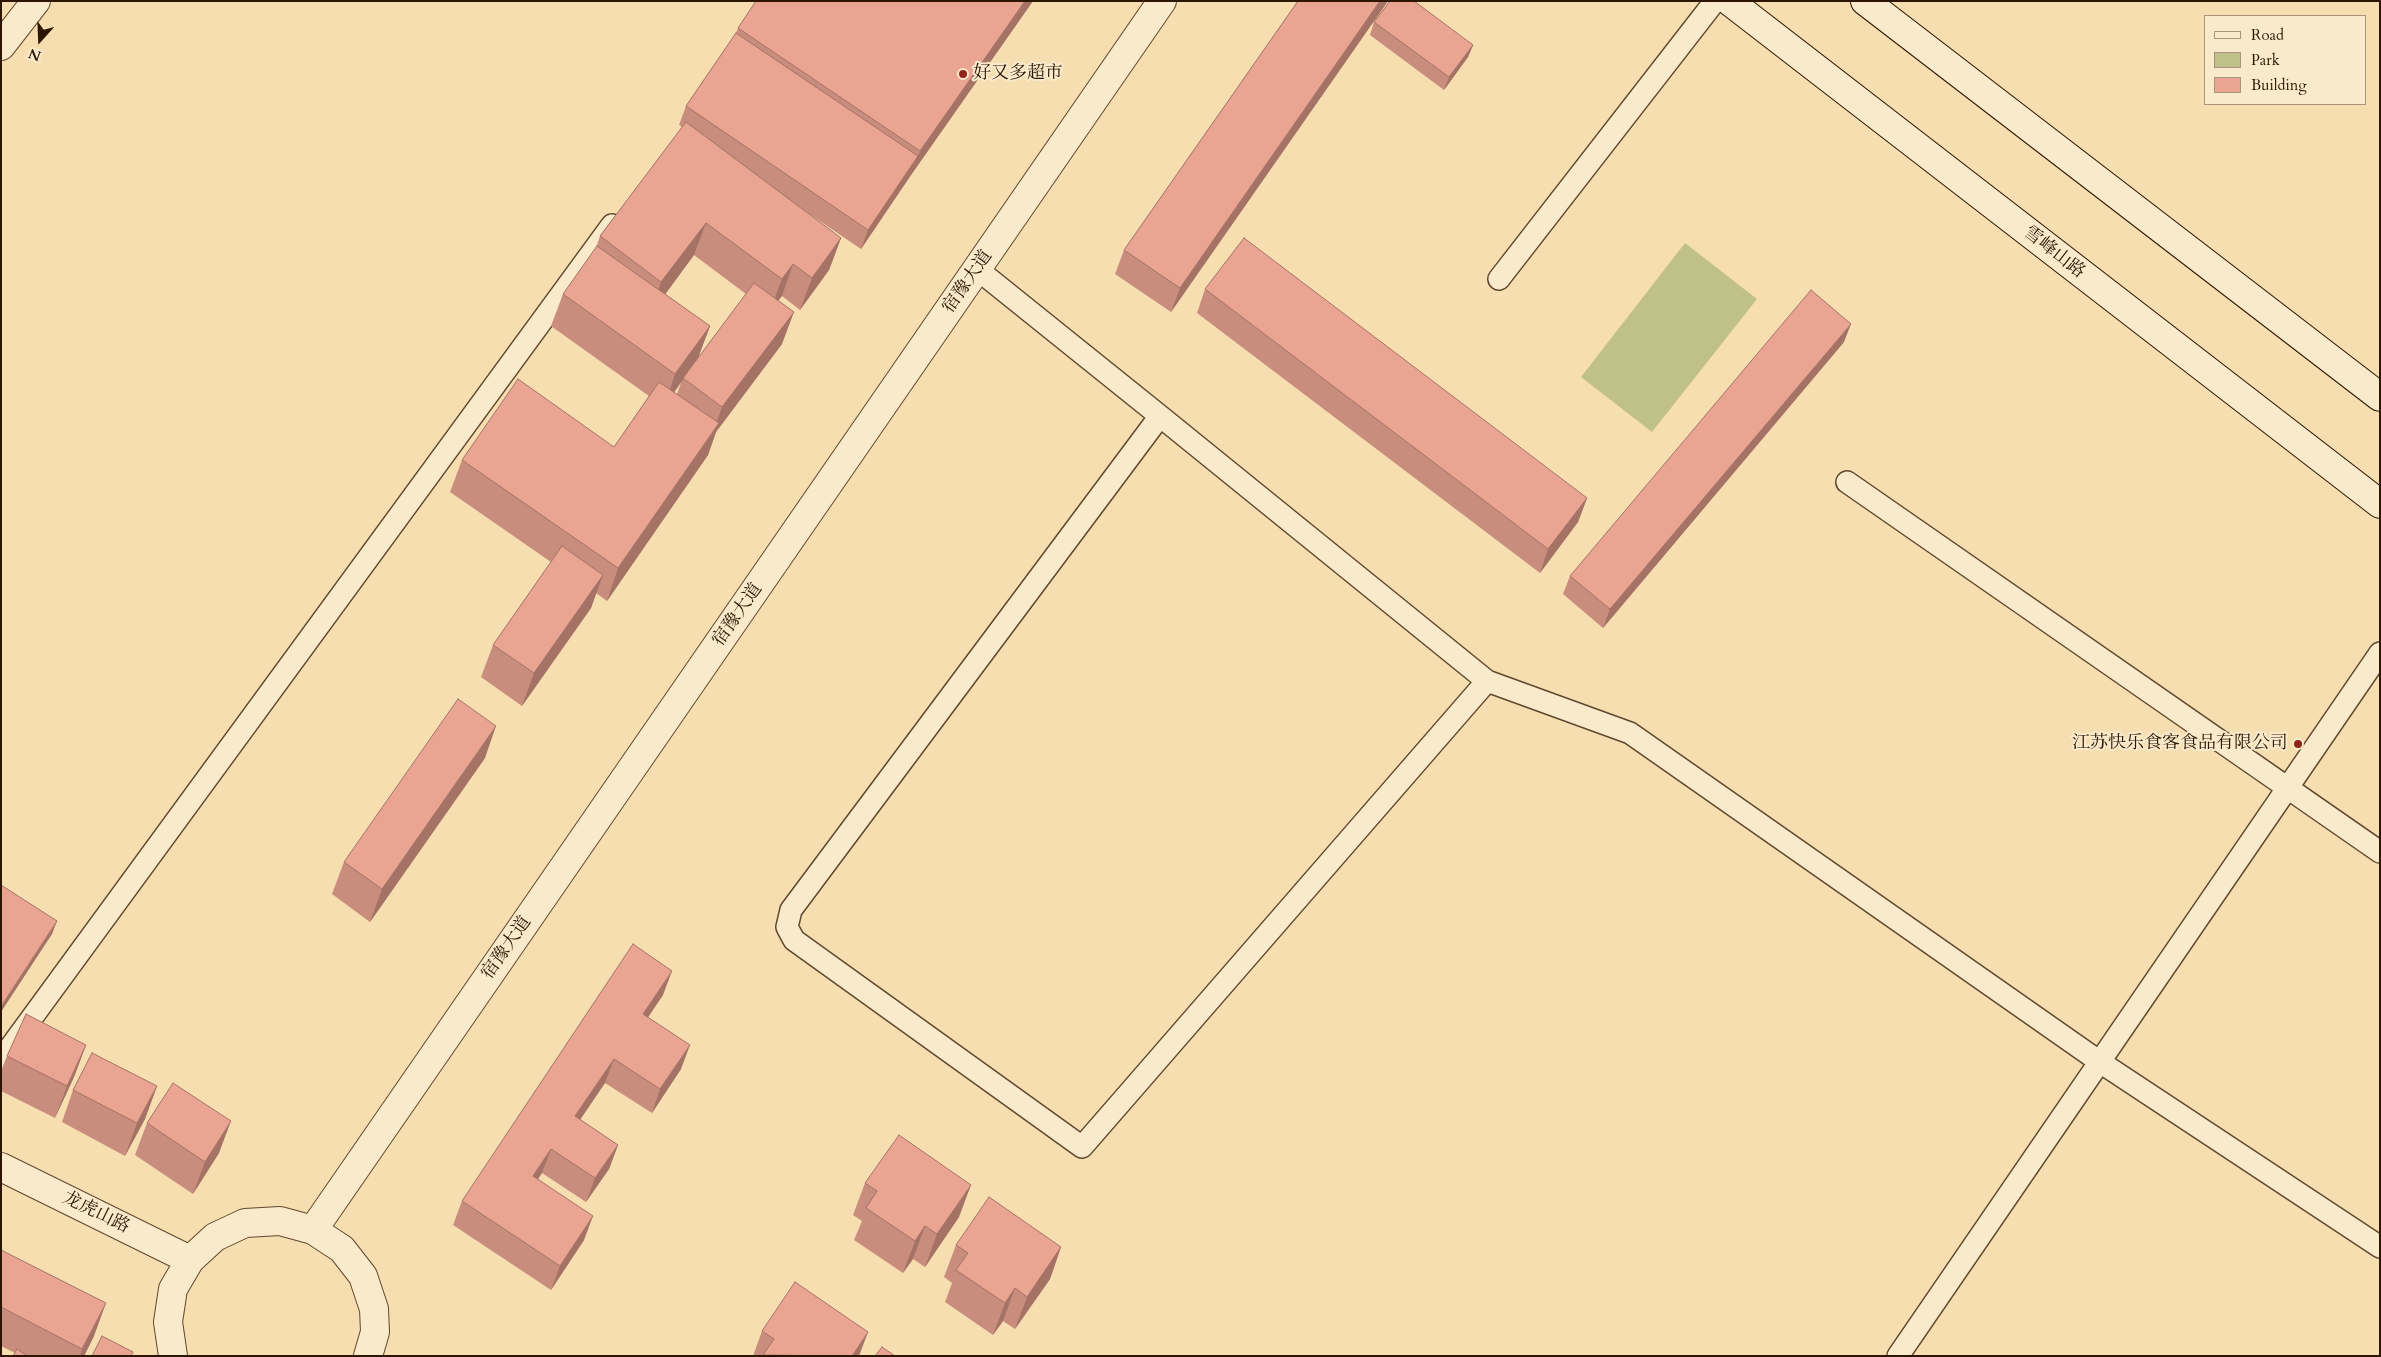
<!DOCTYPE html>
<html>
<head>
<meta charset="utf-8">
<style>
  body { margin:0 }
  #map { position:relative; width:2381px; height:1357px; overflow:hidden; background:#f7deb0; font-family:Cardo,serif }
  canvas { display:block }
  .frame { position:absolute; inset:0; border:2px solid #2c1601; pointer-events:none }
  .legend { position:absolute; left:2204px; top:15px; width:162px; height:90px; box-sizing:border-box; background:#faeacc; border:1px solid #a8957b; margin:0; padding:6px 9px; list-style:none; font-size:15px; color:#2c1601 }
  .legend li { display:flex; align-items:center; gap:10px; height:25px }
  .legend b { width:25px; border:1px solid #a8957b }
  .north { position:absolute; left:15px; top:15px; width:50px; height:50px; -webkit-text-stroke:4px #faeacc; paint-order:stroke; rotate:200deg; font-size:14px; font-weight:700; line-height:20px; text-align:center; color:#2c1601 }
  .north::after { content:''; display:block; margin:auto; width:18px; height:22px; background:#2c1601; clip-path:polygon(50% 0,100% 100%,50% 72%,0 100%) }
</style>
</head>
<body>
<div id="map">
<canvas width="2381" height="1357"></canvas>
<div class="frame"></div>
<ul class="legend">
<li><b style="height:6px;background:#faeacc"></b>Road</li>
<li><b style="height:14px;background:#c0c089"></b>Park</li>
<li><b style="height:14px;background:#eaa492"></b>Building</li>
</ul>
<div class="north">N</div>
</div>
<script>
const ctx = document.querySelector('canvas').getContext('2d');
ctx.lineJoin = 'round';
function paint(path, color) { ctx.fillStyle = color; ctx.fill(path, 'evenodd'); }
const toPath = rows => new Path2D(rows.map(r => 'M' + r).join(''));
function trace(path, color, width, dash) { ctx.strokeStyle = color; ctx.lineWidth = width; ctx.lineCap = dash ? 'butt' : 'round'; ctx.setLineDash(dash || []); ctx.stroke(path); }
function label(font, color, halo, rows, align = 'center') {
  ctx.font = font + ' Cardo,"Noto Serif SC",serif'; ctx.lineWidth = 4; ctx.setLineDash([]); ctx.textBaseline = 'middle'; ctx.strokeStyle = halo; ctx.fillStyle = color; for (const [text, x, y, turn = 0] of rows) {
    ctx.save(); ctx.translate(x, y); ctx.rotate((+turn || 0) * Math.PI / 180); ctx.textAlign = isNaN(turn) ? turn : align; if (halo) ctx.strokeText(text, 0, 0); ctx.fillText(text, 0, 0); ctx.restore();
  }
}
paint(toPath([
  [1685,243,1757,299,1652,432,1581,377]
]), '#c0c089');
const service = toPath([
  [977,269,1160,416,1487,681,1082,1147,794,940,787,927,791,910,1160,416],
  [1499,279,1715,1],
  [1847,482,2380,852],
  [1487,681,1630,733,2100,1062,2380,1247],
  [1,1060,612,225],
  [1898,1356,2380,653]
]);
const minor = toPath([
  [1,46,36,1]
]);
const tertiary = toPath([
  [1,1167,190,1260],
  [313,1230,1162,1],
  [173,1356,168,1322,173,1289,190,1260,215,1237,245,1223,280,1221,313,1230,342,1249,363,1276,374,1309,375,1332,368,1356]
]);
const secondary = toPath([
  [1729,1,2380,504],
  [1865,1,2380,397]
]);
trace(service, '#5f482d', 24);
trace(minor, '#5f482d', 30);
trace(tertiary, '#5f482d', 30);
trace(secondary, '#2c1601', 30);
trace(service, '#faeacc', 21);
trace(minor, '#faeacc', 28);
trace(tertiary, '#faeacc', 28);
trace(secondary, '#faeacc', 28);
paint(toPath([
  [756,1,1033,1,911,175,861,249,799,207,841,238,829,270,800,310,782,296,778,301,782,344,716,432,708,455,607,601,596,593,591,608,522,706,481,677,493,645,551,562,450,492,462,460,614,447,649,396,551,326,563,294,596,248,600,236,682,127,679,125,686,106,736,33,738,28],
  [694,255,746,294,698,358,710,326,665,294],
  [682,380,677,394,674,392],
  [1298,1,1388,1,1171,312,1115,274,1124,250],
  [1374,22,1473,45,1468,57,1444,90,1370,35],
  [1205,289,1587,498,1578,522,1540,573,1197,313],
  [1844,342,1603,628,1563,594,1570,576],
  [485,758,370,922,332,894,344,862],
  [663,995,648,1017,681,1069,652,1113,605,1083,580,1120,618,1145,609,1169,586,1202,542,1173,538,1179,584,1240,551,1290,453,1225,462,1201],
  [86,1045,74,1077,55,1118,1,1091,1,1071,7,1056],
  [157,1086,145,1119,125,1156,62,1122,73,1090],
  [147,1123,219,1153,193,1194,135,1155],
  [865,1183,959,1217,925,1267,913,1259,903,1273,854,1240,862,1221,853,1215],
  [956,1245,1061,1247,1050,1279,1015,1329,1003,1321,993,1335,945,1302,952,1283,944,1277],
  [1,1250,94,1336,84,1356,13,1356,15,1353,1,1346],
  [762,1331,859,1356,753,1356]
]), '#c98d7e');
paint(toPath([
  [1025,1,1033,1,911,175,861,249,868,230,918,156,920,151],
  [1380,1,1388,1,1171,312,1180,288],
  [1473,45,1468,57,1444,90,1449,77],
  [706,223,694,255,650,315,661,282],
  [841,238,829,270,800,310,812,278],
  [793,264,782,296,770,311,782,279],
  [794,312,782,344,716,432,708,455,607,601,618,568,713,432,722,407],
  [1851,324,1844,342,1603,628,1610,609],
  [710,326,698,358,664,407,675,374],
  [1587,498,1578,522,1540,573,1548,549],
  [603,575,591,608,522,706,534,673],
  [496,726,485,758,370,922,382,889],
  [57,921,52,934,1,1012,2,1005],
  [672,971,663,995,634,1038,643,1014],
  [86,1045,74,1077,55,1118,67,1086],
  [690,1045,681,1069,652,1113,660,1089],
  [614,1059,605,1083,566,1140,575,1116],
  [157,1086,145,1119,125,1156,137,1123],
  [231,1121,219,1153,193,1194,205,1162],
  [618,1145,609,1169,586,1202,595,1178],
  [551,1149,542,1173,524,1200,533,1176],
  [971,1185,959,1217,925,1267,937,1234],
  [593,1216,584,1240,551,1290,560,1266],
  [925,1226,913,1259,903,1273,915,1241],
  [1061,1247,1050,1279,1015,1329,1027,1297],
  [1015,1288,1003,1321,993,1335,1005,1303],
  [106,1303,94,1336,84,1356,80,1356,82,1349],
  [868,1332,859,1356,852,1356]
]), '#a47366');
const building = toPath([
  [756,1,1025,1,920,151,738,28,756,1],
  [1298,1,1380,1,1180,288,1124,250,1298,1],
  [1390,1,1414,1,1473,45,1449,77,1374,22,1390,1],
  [736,33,918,156,868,230,686,106,736,33],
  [686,122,841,238,812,278,793,264,782,279,706,223,661,282,600,236,686,122],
  [1244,238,1587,498,1548,549,1205,289,1244,238],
  [597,246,710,326,675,374,563,294,597,246],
  [754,283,794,312,722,407,683,378,754,283],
  [1811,290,1851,324,1610,609,1570,576,1811,290],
  [518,379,614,447,659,382,719,423,618,568,462,460,518,379],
  [562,546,603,575,534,673,493,645,562,546],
  [458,699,496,726,382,889,344,862,458,699],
  [1,885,57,921,2,1005,1,1004,1,885],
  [633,944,672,971,643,1014,690,1045,660,1089,614,1059,575,1116,618,1145,595,1178,551,1149,533,1176,593,1216,560,1266,462,1201,633,944],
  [26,1014,86,1045,67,1086,7,1056,26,1014],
  [92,1053,157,1086,137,1123,73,1090,92,1053],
  [173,1083,231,1121,205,1162,147,1123,173,1083],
  [899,1135,971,1185,937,1234,925,1226,915,1241,866,1208,877,1191,865,1183,899,1135],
  [989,1197,1061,1247,1027,1297,1015,1288,1005,1303,956,1270,968,1253,956,1245,989,1197],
  [1,1250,106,1303,82,1349,1,1307,1,1250],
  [795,1282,868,1332,852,1356,763,1355,774,1339,762,1331,795,1282],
  [102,1336,133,1352,131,1356,92,1356,102,1336],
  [882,1347,895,1356,875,1356,882,1347],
  [17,1349,27,1356,13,1356,17,1349]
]);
paint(building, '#eaa492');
trace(building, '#a47366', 1);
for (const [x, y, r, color] of [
  [963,74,5,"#8f2418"],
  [2298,744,5,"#8f2418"]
]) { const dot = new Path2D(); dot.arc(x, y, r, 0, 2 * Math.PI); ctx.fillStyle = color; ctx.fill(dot); trace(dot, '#faeacc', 2); }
label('18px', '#2c1601', '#faeacc', [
  ["好又多超市",973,74],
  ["江苏快乐食客食品有限公司",2288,744,"right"]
], 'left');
label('18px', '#2c1601', '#faeacc', [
  ["雪峰山路",2054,253,38],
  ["宿豫大道",968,282,-55],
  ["宿豫大道",738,615,-55],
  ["宿豫大道",507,948,-55],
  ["龙虎山路",96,1213,26]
]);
</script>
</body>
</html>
